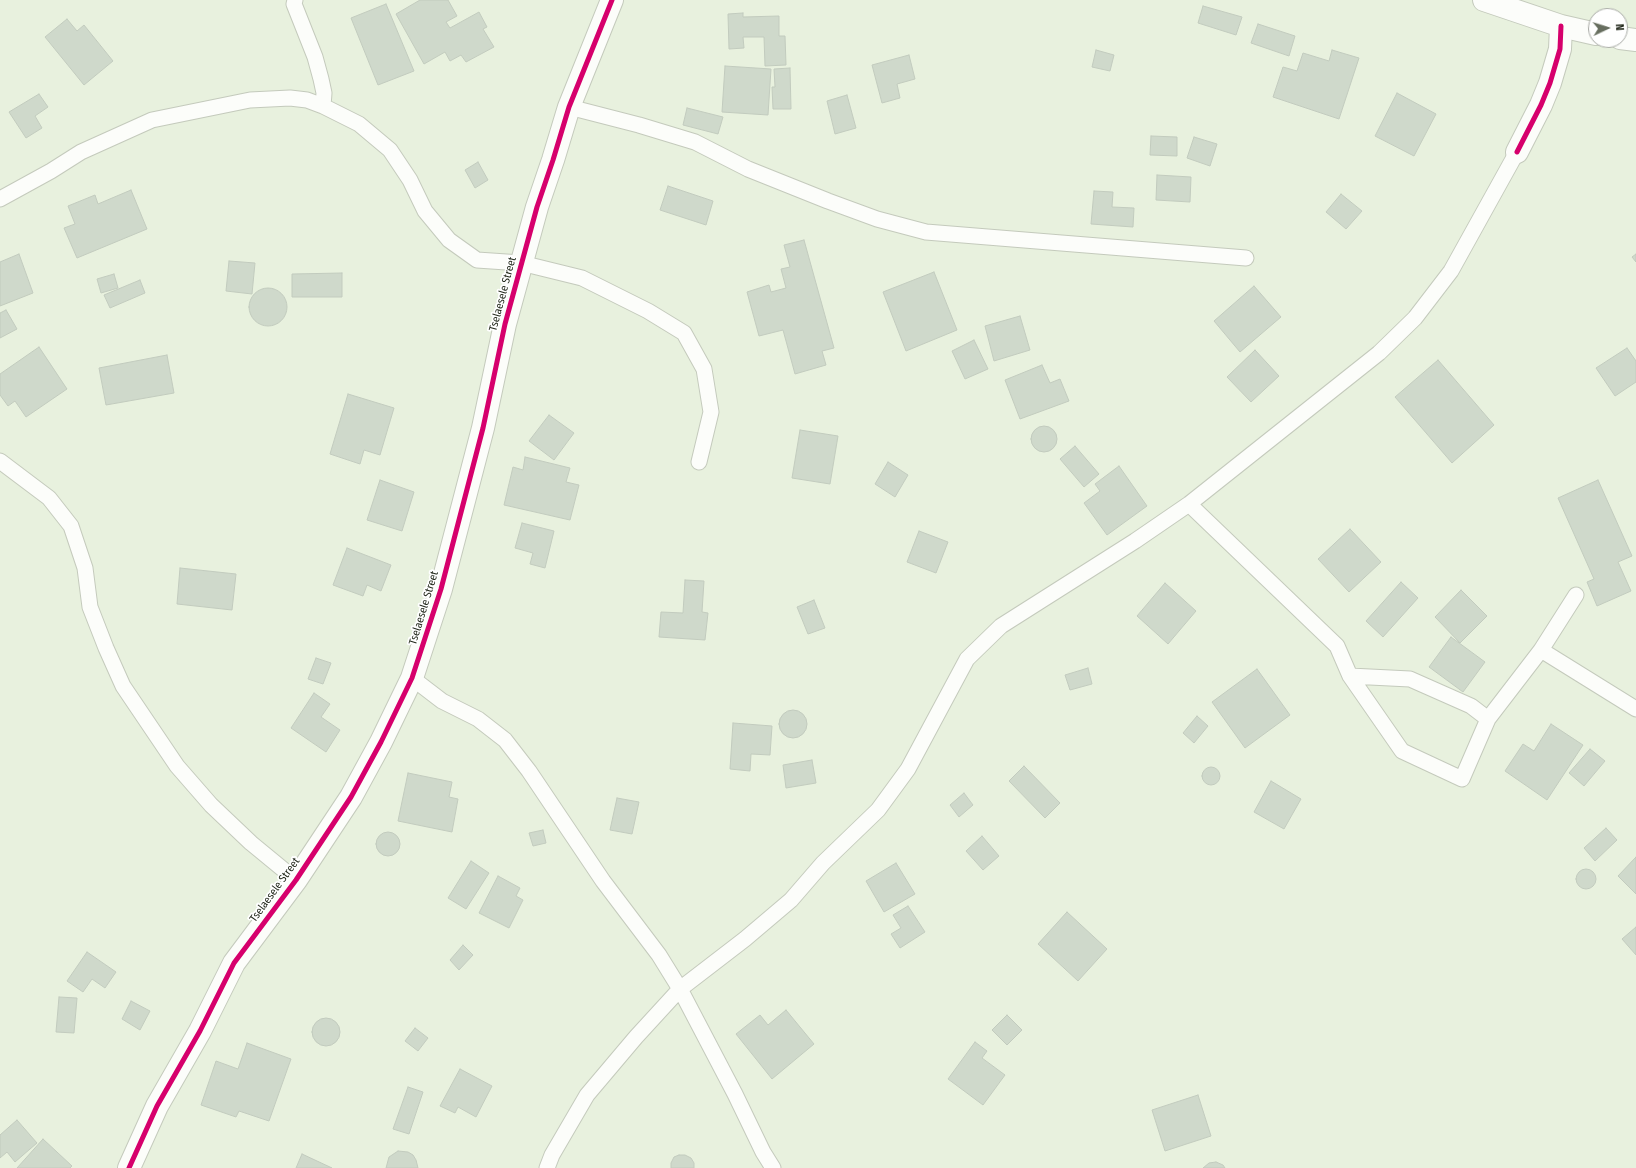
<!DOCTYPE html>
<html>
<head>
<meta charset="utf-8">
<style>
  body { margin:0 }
  #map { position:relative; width:1636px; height:1168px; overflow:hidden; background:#e8f1de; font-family:"Fira Sans Condensed",sans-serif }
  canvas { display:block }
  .north { position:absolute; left:1588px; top:8px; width:40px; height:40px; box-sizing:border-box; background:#fff; border:1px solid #a7a9a4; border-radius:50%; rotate:86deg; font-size:11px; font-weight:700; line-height:16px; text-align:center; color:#22281b }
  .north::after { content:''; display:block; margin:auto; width:14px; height:18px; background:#676e5f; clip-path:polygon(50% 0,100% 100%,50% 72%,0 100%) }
</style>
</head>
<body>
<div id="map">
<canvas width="1636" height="1168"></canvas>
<div class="north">N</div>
</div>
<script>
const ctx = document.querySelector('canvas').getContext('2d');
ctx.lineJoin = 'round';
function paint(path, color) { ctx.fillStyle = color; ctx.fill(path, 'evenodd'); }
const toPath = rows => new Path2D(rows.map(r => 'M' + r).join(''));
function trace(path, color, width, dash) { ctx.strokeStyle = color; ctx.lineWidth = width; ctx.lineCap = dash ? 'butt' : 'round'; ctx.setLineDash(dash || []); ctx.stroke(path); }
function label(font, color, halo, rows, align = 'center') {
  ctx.font = font + ' "Fira Sans Condensed",sans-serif'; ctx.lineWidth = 3.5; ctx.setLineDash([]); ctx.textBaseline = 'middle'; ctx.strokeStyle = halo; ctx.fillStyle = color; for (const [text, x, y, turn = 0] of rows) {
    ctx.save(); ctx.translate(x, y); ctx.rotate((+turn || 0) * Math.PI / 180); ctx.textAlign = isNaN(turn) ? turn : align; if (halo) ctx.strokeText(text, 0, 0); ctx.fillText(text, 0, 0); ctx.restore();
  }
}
const building = toPath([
  [420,0,448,0,457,16,446,22,450,28,479,12,487,27,483,29,494,47,466,62,461,55,450,61,445,52,424,64,396,14,420,0],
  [386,4,414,71,378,85,351,18,386,4],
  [1203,6,1242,17,1236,35,1198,23,1203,6],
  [743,13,743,17,779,16,779,36,785,36,786,65,765,66,764,37,743,37,744,48,729,49,728,14,743,13],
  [67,19,77,31,84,25,113,61,84,85,45,37,67,19],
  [1258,24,1295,36,1289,56,1251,43,1258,24],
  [1096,50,1114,55,1110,71,1092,67,1096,50],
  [1332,50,1359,58,1339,119,1273,97,1283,67,1297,71,1303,53,1329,61,1332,50],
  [909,55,915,79,897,84,900,98,882,103,872,65,909,55],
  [725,66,771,69,768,115,722,112,725,66],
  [790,68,791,109,773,109,772,87,775,87,774,69,790,68],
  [1397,93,1436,114,1414,156,1375,136,1397,93],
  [39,94,48,107,35,116,42,128,26,138,9,112,39,94],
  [847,95,856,128,835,134,827,101,847,95],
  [687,108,723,117,718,134,683,125,687,108],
  [1151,136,1177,137,1177,156,1150,155,1151,136],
  [1194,137,1217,144,1210,166,1187,158,1194,137],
  [478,162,488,180,475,188,465,170,478,162],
  [1157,175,1191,177,1190,202,1156,200,1157,175],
  [668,186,713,201,706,225,660,210,668,186],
  [131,190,147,229,77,258,64,228,75,224,68,206,95,195,98,204,131,190],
  [1094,191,1113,192,1112,207,1134,208,1133,227,1091,224,1094,191],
  [1341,194,1362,211,1346,229,1326,212,1341,194],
  [804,240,834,348,822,351,826,365,795,374,783,330,759,336,747,292,769,285,771,292,786,288,781,269,790,267,784,245,804,240],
  [19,254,33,293,0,306,0,262,19,254],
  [1636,254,1636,262,1632,257,1636,254],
  [229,261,255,263,252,294,226,291,229,261],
  [934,272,957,330,906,351,883,292,934,272],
  [342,273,342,297,292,297,292,274,342,273],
  [114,274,118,288,101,293,97,279,114,274],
  [140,280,145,293,110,308,104,295,140,280],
  [1254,286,1281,317,1240,352,1214,321,1254,286],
  '249 307a19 19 0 1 1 38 0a19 19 0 1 1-38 0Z',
  [6,310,17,329,0,338,0,313,6,310],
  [1020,316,1030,350,994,361,985,326,1020,316],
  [974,340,988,369,965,379,952,351,974,340],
  [39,347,67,389,26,417,15,401,8,406,0,395,0,374,39,347],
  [1627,348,1636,361,1636,382,1615,396,1596,368,1627,348],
  [1255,350,1279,376,1251,402,1227,377,1255,350],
  [167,355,174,393,106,405,99,368,167,355],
  [1438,360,1494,425,1452,463,1395,397,1438,360],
  [1042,365,1050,383,1060,379,1069,401,1020,419,1005,380,1042,365],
  [348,394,394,408,380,455,364,450,360,464,330,454,348,394],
  [549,415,574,433,554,460,529,441,549,415],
  '1031 439a13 13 0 1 1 26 0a13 13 0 1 1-26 0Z',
  [800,430,838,436,830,484,792,478,800,430],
  [1075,446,1099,474,1084,487,1060,459,1075,446],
  [525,457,570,468,566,482,579,485,570,520,504,505,513,467,523,470,525,457],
  [888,462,908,475,895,497,875,484,888,462],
  [1119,466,1147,506,1107,535,1084,503,1100,491,1095,484,1119,466],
  [380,480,414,492,402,531,367,520,380,480],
  [1598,480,1632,556,1618,562,1631,591,1597,606,1587,582,1594,579,1558,498,1598,480],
  [522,523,554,531,545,568,530,564,533,553,515,548,522,523],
  [1350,529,1381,562,1349,592,1318,559,1350,529],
  [919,531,948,542,936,573,907,562,919,531],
  [347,548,391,565,381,591,367,585,363,596,333,585,347,548],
  [180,568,236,574,232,610,177,604,180,568],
  [685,580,704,581,702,612,708,613,705,640,659,637,661,612,683,613,685,580],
  [1401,582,1418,598,1383,637,1366,621,1401,582],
  [1165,583,1196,611,1168,644,1137,616,1165,583],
  [1461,590,1487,616,1460,643,1435,617,1461,590],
  [814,600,825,628,808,634,797,607,814,600],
  [1451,637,1485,662,1463,692,1429,667,1451,637],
  [316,658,331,663,323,684,308,679,316,658],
  [1088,668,1092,684,1070,690,1065,675,1088,668],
  [1257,669,1290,715,1245,748,1212,702,1257,669],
  [314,693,330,704,321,717,340,730,326,752,291,728,314,693],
  '779 724a14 14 0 1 1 28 0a14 14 0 1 1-28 0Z',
  [1197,716,1208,726,1194,743,1183,733,1197,716],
  [733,723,772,726,770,755,751,754,750,771,730,769,733,723],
  [1551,724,1583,745,1547,800,1505,771,1523,744,1534,751,1551,724],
  [1590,749,1605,761,1584,786,1569,773,1590,749],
  [812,760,816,783,786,788,783,765,812,760],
  [1024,766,1060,803,1045,818,1009,781,1024,766],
  '1202 776a9 9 0 1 1 18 0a9 9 0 1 1-18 0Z',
  [408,773,452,782,449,797,458,799,452,832,398,821,408,773],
  [1271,781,1301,799,1284,829,1254,812,1271,781],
  [964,793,973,805,959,817,950,805,964,793],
  [617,798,639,802,632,834,610,830,617,798],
  [1606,828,1617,840,1595,861,1584,848,1606,828],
  [543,830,546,843,533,846,529,833,543,830],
  '376 844a12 12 0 1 1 24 0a12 12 0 1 1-24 0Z',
  [982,836,999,856,983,870,966,851,982,836],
  [1636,857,1636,894,1618,876,1636,857],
  [471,861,489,873,466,909,448,898,471,861],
  [896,863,915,894,884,912,866,881,896,863],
  '1576 879a10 10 0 1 1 20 0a10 10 0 1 1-20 0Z',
  [498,876,520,888,516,896,523,900,509,928,479,913,498,876],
  [908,906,925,932,900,948,891,934,901,928,893,915,908,906],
  [1067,912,1107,949,1078,981,1038,944,1067,912],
  [1636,927,1636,955,1622,939,1636,927],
  [463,945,473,955,459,970,450,960,463,945],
  [87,952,116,972,105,988,92,979,83,992,67,981,87,952],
  [59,997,77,998,74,1033,56,1032,59,997],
  [131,1001,150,1011,140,1030,122,1019,131,1001],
  [786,1010,814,1044,772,1079,736,1034,760,1015,768,1025,786,1010],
  [1007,1015,1022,1030,1007,1045,992,1030,1007,1015],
  '312 1032a14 14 0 1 1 28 0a14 14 0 1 1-28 0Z',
  [415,1028,428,1038,418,1051,405,1041,415,1028],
  [975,1042,987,1051,982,1058,1005,1075,983,1105,948,1079,975,1042],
  [247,1043,291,1059,269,1121,239,1111,236,1117,201,1105,216,1061,238,1069,247,1043],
  [460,1069,492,1086,476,1117,458,1107,455,1113,440,1106,460,1069],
  [408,1087,423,1092,409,1134,393,1129,408,1087],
  [1198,1095,1211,1136,1165,1151,1152,1110,1198,1095],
  [17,1120,37,1143,15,1162,7,1152,0,1158,0,1135,17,1120],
  [43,1139,72,1166,70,1168,17,1168,43,1139],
  [398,1151,408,1152,413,1155,416,1160,418,1168,386,1168,389,1157,398,1151],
  [302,1154,332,1168,296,1168,302,1154],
  [679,1155,685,1155,691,1158,694,1163,694,1168,671,1168,671,1163,674,1157,679,1155],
  [1216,1162,1223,1165,1225,1168,1203,1168,1209,1163,1216,1162]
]);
paint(building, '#cfd9cb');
trace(building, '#c2cbbe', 1);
const service = toPath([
  [295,0,294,4,315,57,321,79,324,93,323,106],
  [569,107,639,125,695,142,748,169,828,201,877,219,926,232,1246,258],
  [0,199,51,171,81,152,152,120,250,100,290,98,307,100,323,106,359,124,390,150,410,180,425,211,449,240,477,260,521,263,582,278,648,311,684,333,704,369,711,412,699,462],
  [0,461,49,498,71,526,85,568,90,607,106,648,123,686,177,766,211,805,251,843,296,880],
  [1189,504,1337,646,1350,676,1402,751,1462,779,1488,719,1541,650,1576,595],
  [1541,650,1636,709],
  [1350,676,1410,679,1471,706,1488,719],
  [412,678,442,701,478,719,505,740,529,771,603,881,659,955,680,989,735,1094,763,1152,773,1168],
  [547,1168,552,1155,587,1095,636,1037,680,989,745,939,791,900,823,863,878,810,908,769,967,659,1001,626,1135,541,1189,504,1379,353,1415,318,1451,271,1517,152]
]);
const minor = toPath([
  [1484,0,1561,26,1596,34],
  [1620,38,1636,40],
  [1517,152,1541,105,1550,83,1560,49,1561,26],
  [129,1168,157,1106,200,1031,234,963,296,880,351,797,381,742,412,678,441,589,483,428,505,324,537,207,553,160,569,107,612,0]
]);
trace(service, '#c4cabc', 17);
trace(minor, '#c4cabc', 24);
trace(service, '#fcfdfa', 15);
trace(minor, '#fcfdfa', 22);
trace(toPath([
  [1517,152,1541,105,1550,83,1560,49,1561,26],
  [129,1168,157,1106,200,1031,234,963,296,880,351,797,381,742,412,678,441,589,483,428,505,324,537,207,553,160,569,107,612,0]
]), '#d6006c', 5);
label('11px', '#22281b', '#fff', [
  ["Tselaesele Street",503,294,-75],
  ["Tselaesele Street",424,608,-73],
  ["Tselaesele Street",275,890,-54]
]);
</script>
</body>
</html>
